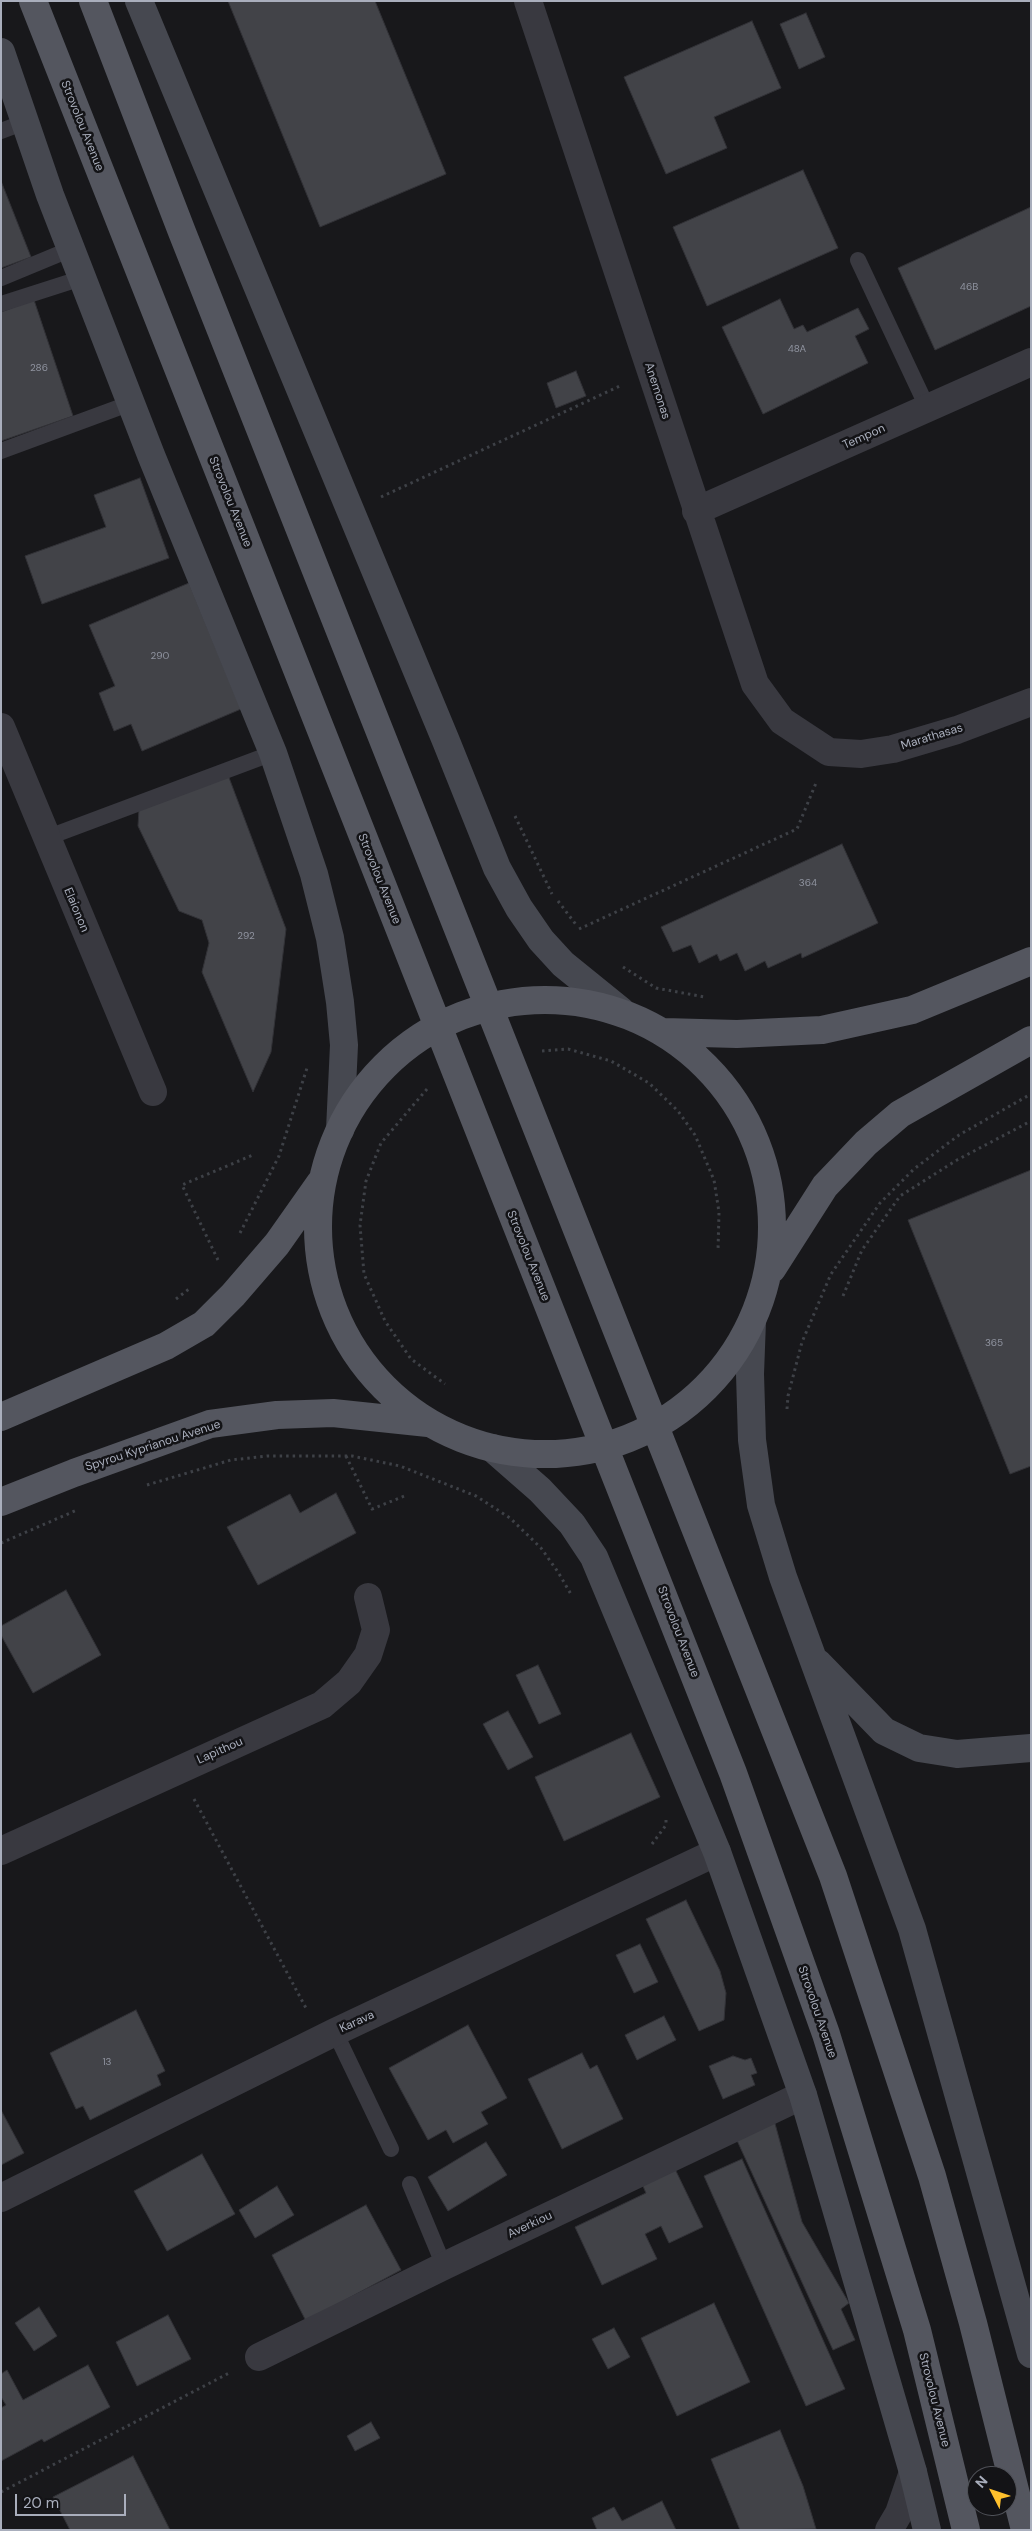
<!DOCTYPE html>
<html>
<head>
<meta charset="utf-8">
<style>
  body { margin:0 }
  #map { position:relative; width:1032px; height:2531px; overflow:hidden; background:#18181b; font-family:"DM Sans",sans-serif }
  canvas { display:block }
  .frame { position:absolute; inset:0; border:2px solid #a9aebc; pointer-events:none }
  .north { position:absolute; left:967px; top:2466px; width:50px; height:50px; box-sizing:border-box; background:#131316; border:1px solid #4f5158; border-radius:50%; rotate:311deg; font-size:14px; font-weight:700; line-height:20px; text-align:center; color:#a9aebc }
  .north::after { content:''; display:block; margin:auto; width:18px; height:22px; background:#ffc02c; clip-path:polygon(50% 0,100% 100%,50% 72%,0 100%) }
  .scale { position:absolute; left:15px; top:2494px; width:111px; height:22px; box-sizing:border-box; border:2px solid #a9aebc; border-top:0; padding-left:6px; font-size:15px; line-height:18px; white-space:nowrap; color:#a9aebc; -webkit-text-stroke:4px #131316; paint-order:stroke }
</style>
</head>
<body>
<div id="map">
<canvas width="1032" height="2531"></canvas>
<div class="frame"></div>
<div class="north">N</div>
<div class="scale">20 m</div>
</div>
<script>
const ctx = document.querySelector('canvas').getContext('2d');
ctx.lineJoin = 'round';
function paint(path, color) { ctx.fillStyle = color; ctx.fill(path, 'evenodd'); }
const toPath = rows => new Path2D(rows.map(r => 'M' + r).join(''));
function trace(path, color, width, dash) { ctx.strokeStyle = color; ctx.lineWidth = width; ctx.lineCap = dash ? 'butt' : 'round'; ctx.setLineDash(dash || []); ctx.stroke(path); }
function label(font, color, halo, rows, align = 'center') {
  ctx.font = font + ' "DM Sans",sans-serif'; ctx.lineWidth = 5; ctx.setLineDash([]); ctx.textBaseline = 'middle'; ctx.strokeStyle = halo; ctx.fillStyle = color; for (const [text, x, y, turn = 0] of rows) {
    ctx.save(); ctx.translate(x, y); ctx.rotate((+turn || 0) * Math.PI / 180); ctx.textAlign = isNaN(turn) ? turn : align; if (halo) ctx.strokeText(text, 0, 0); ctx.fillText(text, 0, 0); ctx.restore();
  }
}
const building = toPath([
  [228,1,375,1,446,174,320,227,228,1],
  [806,13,825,57,799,69,780,24,806,13],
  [752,21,781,88,714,117,727,148,666,174,624,77,752,21],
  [803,170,838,248,707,306,673,227,803,170],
  [1,181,31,257,1,268,1,181],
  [1031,207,1031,306,935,350,898,268,1031,207],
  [780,299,794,329,803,325,807,332,858,308,869,329,855,336,868,363,763,414,722,327,780,299],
  [34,300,73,416,1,441,1,312,34,300],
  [576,371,586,396,556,408,547,383,576,371],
  [140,478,169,558,42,604,25,556,106,527,94,495,140,478],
  [189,583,241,709,142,751,131,724,114,731,99,693,115,686,89,625,189,583],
  [228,775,286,929,271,1052,253,1092,202,972,209,943,202,920,179,911,138,826,139,809,228,775],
  [842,844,878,923,802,958,801,953,768,968,765,961,745,971,737,953,720,961,717,954,699,963,691,945,673,952,661,927,842,844],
  [1031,1170,1031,1466,1010,1474,908,1220,1031,1170],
  [336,1493,356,1533,258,1585,227,1527,290,1494,300,1513,336,1493],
  [66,1590,101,1655,33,1693,1,1635,1,1626,66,1590],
  [538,1665,561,1714,539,1724,516,1675,538,1665],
  [508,1711,533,1757,508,1770,483,1724,508,1711],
  [631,1733,660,1797,564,1841,535,1777,631,1733],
  [686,1900,720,1971,726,1993,724,2020,699,2031,646,1919,686,1900],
  [640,1944,658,1982,634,1993,616,1955,640,1944],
  [136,2010,165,2071,157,2075,161,2085,90,2120,83,2106,76,2109,50,2053,136,2010],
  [664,2016,676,2040,637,2060,625,2035,664,2016],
  [468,2025,507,2098,481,2112,488,2124,453,2143,446,2130,428,2140,389,2068,468,2025],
  [582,2053,590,2069,597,2065,623,2119,562,2149,528,2079,582,2053],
  [733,2056,745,2060,751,2058,757,2073,751,2075,755,2085,723,2099,709,2066,733,2056],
  [1,2110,24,2153,1,2165,1,2110],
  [774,2120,802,2222,849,2303,841,2309,855,2340,833,2350,735,2136,774,2120],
  [486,2142,507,2175,448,2211,428,2177,486,2142],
  [202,2154,235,2214,167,2251,134,2191,202,2154],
  [742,2159,845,2389,806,2406,704,2176,742,2159],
  [675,2169,703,2227,669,2243,661,2226,645,2234,657,2259,602,2285,575,2227,646,2193,642,2184,675,2169],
  [277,2186,294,2215,255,2238,239,2210,277,2186],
  [366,2205,401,2270,306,2321,272,2255,366,2205],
  [714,2303,750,2382,677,2416,641,2338,714,2303],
  [39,2307,57,2336,34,2351,15,2323,39,2307],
  [168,2315,191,2359,137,2386,116,2342,168,2315],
  [614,2328,630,2357,608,2369,592,2339,614,2328],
  [88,2365,110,2407,44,2442,42,2439,1,2461,1,2408,6,2405,1,2397,1,2374,7,2370,23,2400,88,2365],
  [371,2422,380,2438,355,2451,347,2436,371,2422],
  [780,2430,803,2486,816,2529,740,2530,711,2459,780,2430],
  [133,2456,170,2530,70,2530,53,2497,133,2456],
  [662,2501,676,2530,597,2530,592,2518,614,2507,622,2521,662,2501]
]);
paint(building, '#424348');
trace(building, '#323237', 1);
trace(toPath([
  [381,497,620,386],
  [515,816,552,894],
  [558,901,577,926],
  [579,929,797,829,816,783],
  [623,967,656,988,705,997],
  [542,1051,568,1049,611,1061,649,1083,678,1111,695,1135,714,1180,719,1212,718,1251],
  [427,1089,381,1143,366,1181,360,1225,364,1274,385,1321,411,1359,445,1384],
  [240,1233,279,1156,307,1068],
  [218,1260,182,1185,253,1155],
  [843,1296,862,1250,900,1196,957,1160,1031,1121],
  [176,1299,189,1289],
  [787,1409,788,1396,802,1342,831,1274,880,1203,914,1169,959,1135,1031,1094],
  [346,1456,372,1509,407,1495],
  [147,1485,231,1460,267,1456,352,1456,400,1466,476,1496,510,1518,541,1548,558,1572,572,1596],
  [1,1543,77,1510],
  [194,1799,307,2010],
  [652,1844,666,1825,666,1819],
  [1,2492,231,2372]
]), '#3e4147', 3, [2.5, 4]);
trace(toPath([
  [1,131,25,122],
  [858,260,928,409],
  [1,278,71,249],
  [1,304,82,278],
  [1,451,131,403],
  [46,838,273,753],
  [335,2032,391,2149],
  [410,2184,444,2266]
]), '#393940', 16);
trace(toPath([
  [528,1,755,684,782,721,829,752,861,754,893,749,957,730,1031,702],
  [696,511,1031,362],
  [1,727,153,1092],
  [1,1851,322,1705,349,1682,368,1655,376,1630,368,1597],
  [1,2198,335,2032,717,1852],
  [259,2357,444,2266,803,2095]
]), '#393940', 28);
trace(toPath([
  [889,2530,899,2513,913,2472]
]), '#393940', 28);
trace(toPath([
  [139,1,446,741,497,868,519,908,541,940,563,964,621,1011],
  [1,52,50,195,151,455,273,753,314,874,330,938,340,1002,344,1045,340,1130],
  [752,1321,750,1374,752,1440,761,1505,783,1577,912,1929,1031,2354],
  [492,1448,540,1490,572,1524,594,1557,717,1852,803,2095,913,2472,927,2530],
  [818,1663,884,1731,919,1748,957,1754,1031,1748]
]), '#464850', 28);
trace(toPath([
  [33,1,733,1773,826,2034,917,2330,966,2530],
  [93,1,182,232,833,1876,932,2176,973,2323,1025,2530],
  '318 1227a227 227 0 1 1 454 0a227 227 0 1 1-454 0Z',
  [664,1032,737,1034,822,1030,912,1010,1031,961],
  [772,1269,825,1186,866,1143,900,1114,1031,1040],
  [1,1417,166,1346,204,1324,233,1295,277,1244,320,1183],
  [1,1502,74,1473,210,1424,277,1415,333,1413,428,1423]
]), '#54565f', 28);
label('10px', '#8f939f', null, [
  ["46B",969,287],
  ["48A",797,349],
  ["286",39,368],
  ["290",160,656],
  ["364",808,883],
  ["292",246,936],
  ["365",994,1343],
  ["13",107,2062]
]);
label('12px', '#a9aebc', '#131316', [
  ["Strovolou Avenue",82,126,68],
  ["Anemonas",657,391,72],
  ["Tempon",864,437,-24],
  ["Strovolou Avenue",230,502,68],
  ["Marathasas",932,737,-17],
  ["Strovolou Avenue",379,879,68],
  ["Elaionon",76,910,67],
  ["Strovolou Avenue",528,1256,68],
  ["Spyrou Kyprianou Avenue",153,1446,-18],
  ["Strovolou Avenue",678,1632,69],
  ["Lapithou",220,1751,-24],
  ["Strovolou Avenue",817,2012,71],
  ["Karava",357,2022,-25],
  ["Averkiou",530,2225,-25],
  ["Strovolou Avenue",934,2400,76]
]);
</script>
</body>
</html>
